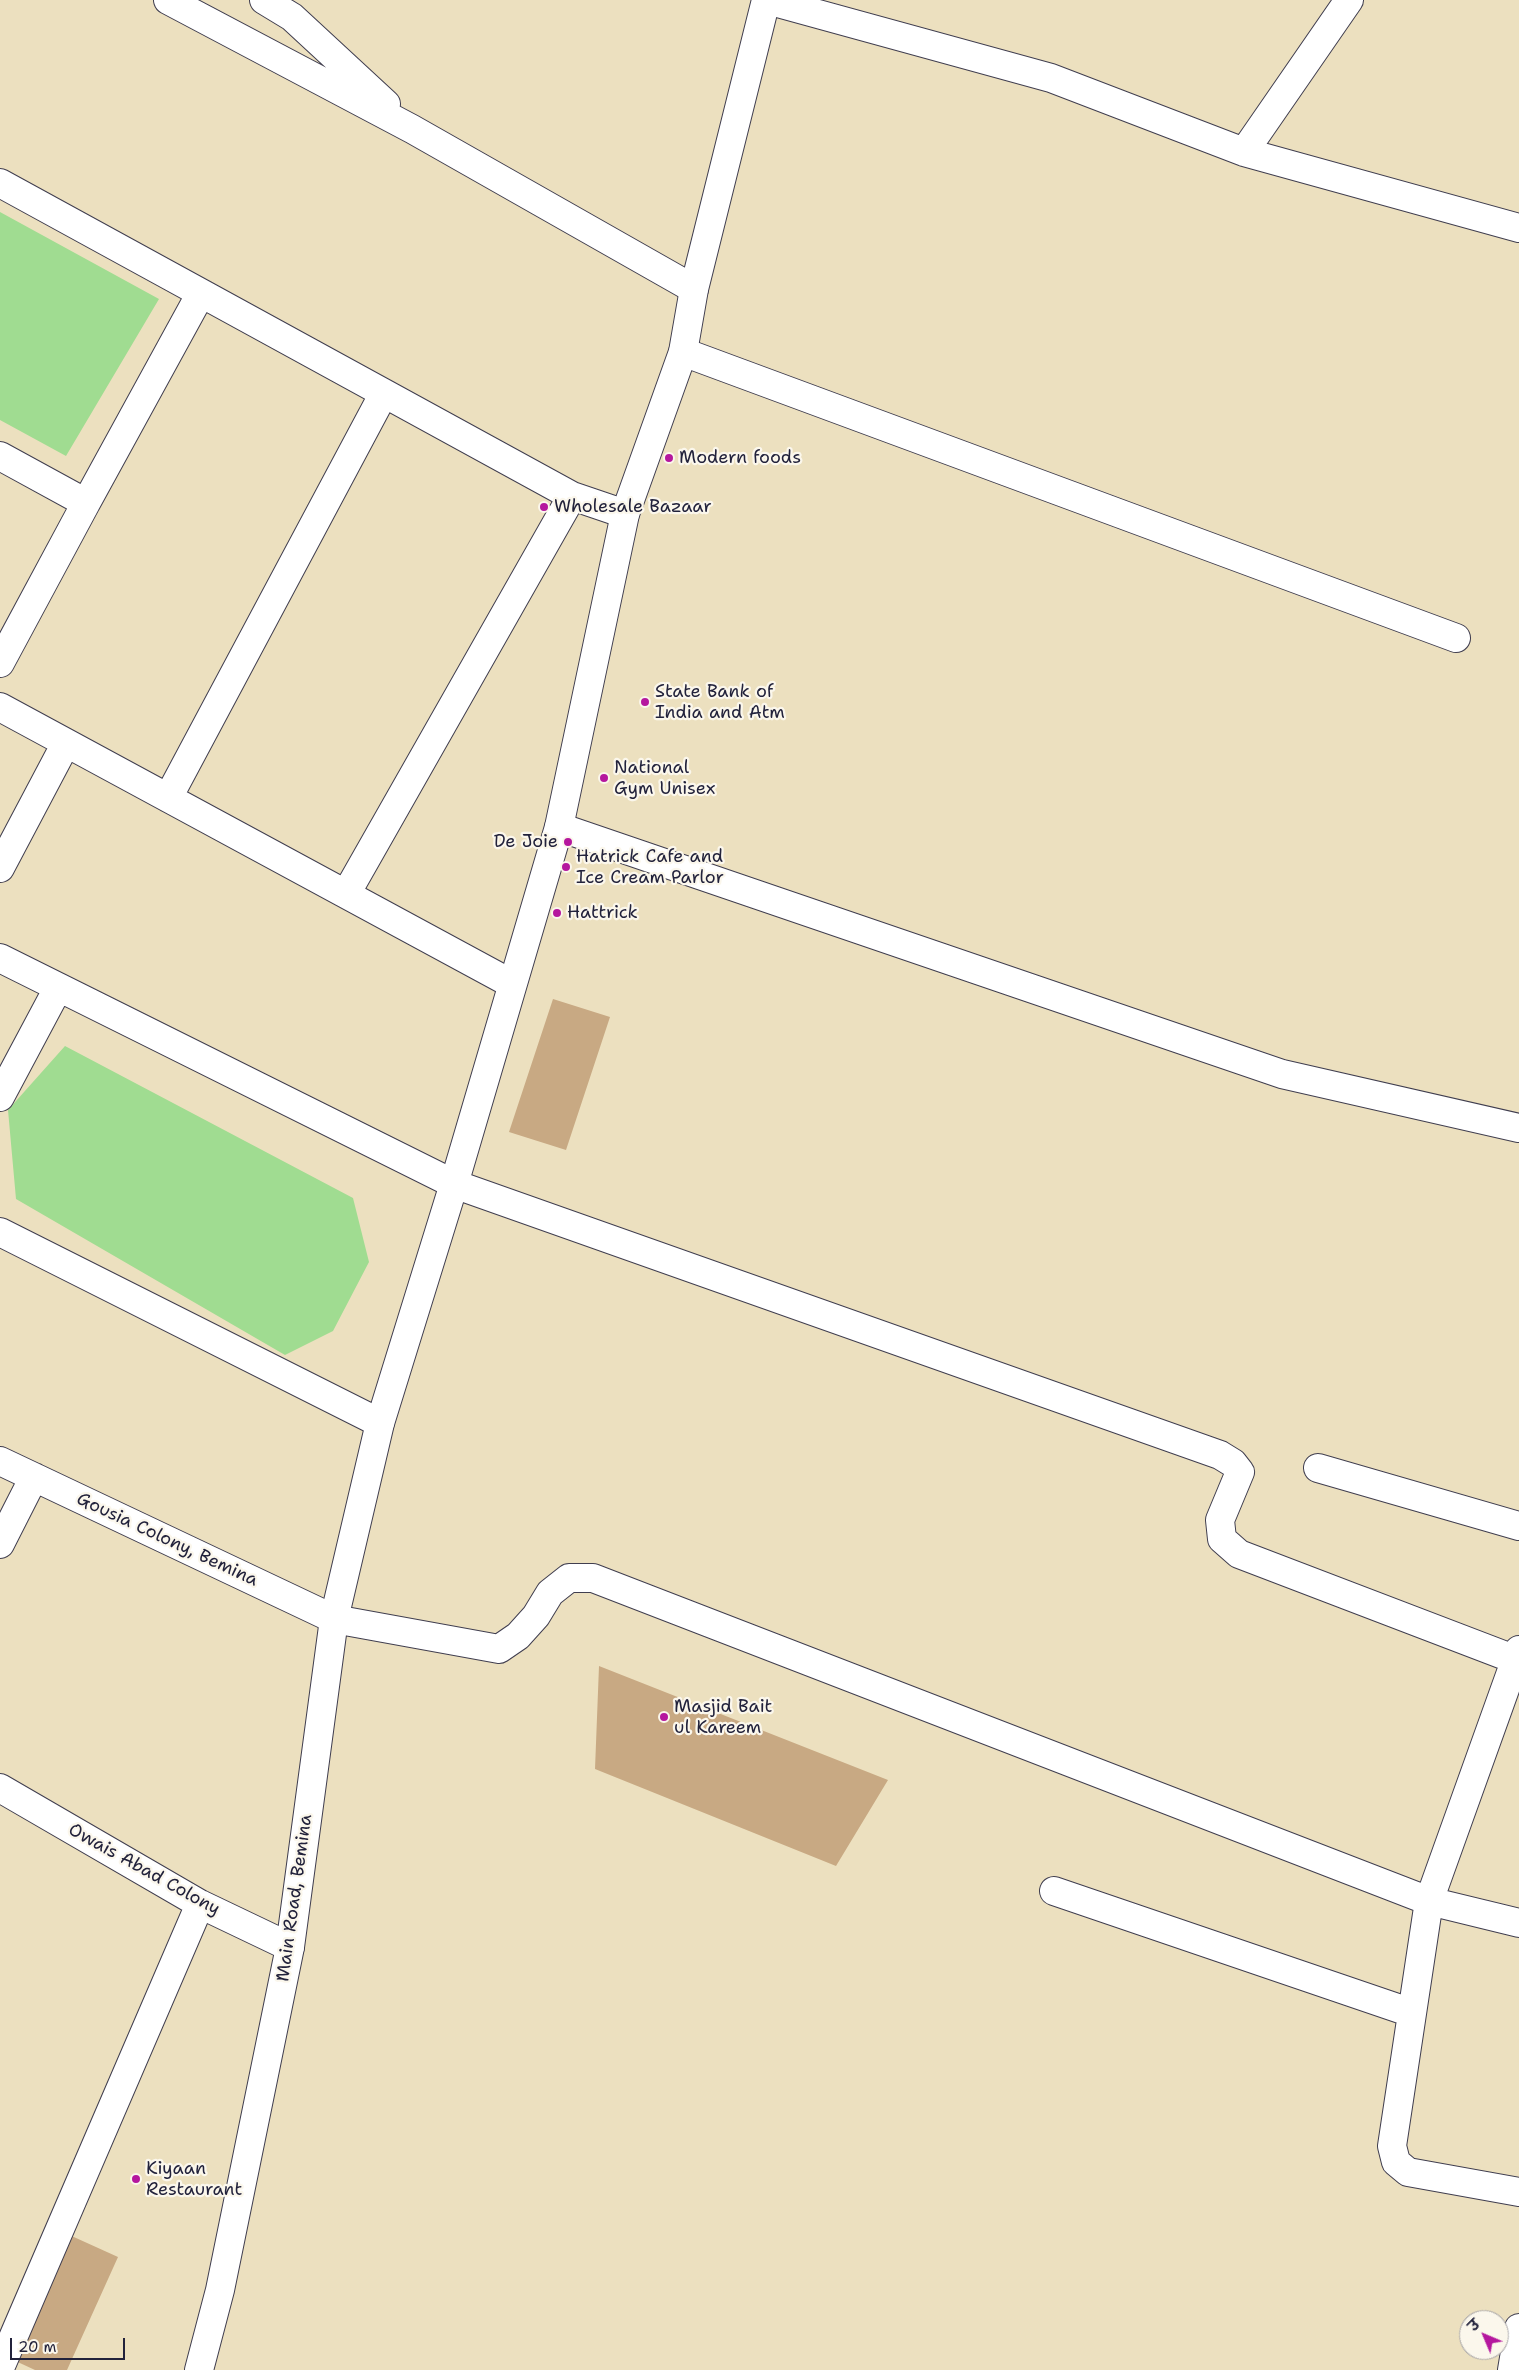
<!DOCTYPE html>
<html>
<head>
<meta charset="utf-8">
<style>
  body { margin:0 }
  #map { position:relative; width:1519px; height:2370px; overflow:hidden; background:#ece0bf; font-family:"Shantell Sans","Playpen Sans Deva",sans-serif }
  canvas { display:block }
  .north { position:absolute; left:1459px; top:2310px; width:50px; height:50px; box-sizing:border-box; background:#fbf7ec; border:1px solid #a4a2a5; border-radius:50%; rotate:315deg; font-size:14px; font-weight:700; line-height:20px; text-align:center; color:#22223b }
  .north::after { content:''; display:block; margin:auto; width:18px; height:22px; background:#b5179e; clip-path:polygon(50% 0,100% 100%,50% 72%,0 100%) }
  .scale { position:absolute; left:10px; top:2338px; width:115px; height:22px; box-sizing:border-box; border:2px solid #22223b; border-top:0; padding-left:6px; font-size:15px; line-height:18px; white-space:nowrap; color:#22223b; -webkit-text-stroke:4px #fbf7ec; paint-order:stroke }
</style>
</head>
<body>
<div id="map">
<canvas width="1519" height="2370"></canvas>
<div class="north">उ</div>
<div class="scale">20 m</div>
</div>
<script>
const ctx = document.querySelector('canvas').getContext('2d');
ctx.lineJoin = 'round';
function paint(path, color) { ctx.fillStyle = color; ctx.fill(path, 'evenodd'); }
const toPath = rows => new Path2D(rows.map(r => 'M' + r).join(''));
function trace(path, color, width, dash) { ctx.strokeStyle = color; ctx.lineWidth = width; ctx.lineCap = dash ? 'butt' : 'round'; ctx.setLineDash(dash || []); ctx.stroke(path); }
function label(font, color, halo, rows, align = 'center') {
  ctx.font = font + ' "Shantell Sans",sans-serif'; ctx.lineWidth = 4.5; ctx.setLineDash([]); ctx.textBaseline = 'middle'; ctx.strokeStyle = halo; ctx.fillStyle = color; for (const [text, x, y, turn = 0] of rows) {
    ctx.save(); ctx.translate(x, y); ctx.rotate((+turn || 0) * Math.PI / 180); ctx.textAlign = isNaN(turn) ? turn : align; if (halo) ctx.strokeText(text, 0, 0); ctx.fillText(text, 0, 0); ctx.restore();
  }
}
paint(toPath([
  [0,212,159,299,66,456,0,420],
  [65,1046,353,1198,369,1262,333,1331,285,1355,16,1199,8,1110]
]), '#a0dc91');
paint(toPath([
  [553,999,610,1017,566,1150,509,1132],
  [599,1666,888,1780,836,1866,595,1769],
  [65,2233,118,2257,67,2370,35,2370,9,2358]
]), '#c8a983');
const minor = toPath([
  [168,0,412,129,694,289],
  [264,0,292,17,386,104],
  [767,0,1051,78,1244,152,1519,228],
  [1244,152,1349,0],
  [0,183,572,496,625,514],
  [683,352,1456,638],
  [0,456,86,503,0,663],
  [86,503,201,293],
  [0,707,512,984],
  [168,798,384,393],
  [559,827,1282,1074,1519,1128],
  [0,868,66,743],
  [346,894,572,496],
  [0,958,454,1184,1220,1455,1233,1463,1240,1472,1220,1520,1222,1539,1239,1554,1519,1661],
  [0,1097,58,988],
  [0,1232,380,1423],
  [0,1461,334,1619,499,1649,518,1636,536,1616,550,1593,569,1578,593,1578,1429,1901,1519,1923],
  [1318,1468,1519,1526],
  [0,1544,34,1477],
  [1519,1650,1429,1901,1392,2146,1396,2162,1408,2172,1519,2192],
  [0,1788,200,1904,290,1947],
  [1054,1891,1412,2013],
  [0,2368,200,1904],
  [1512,2370,1519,2328]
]);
const primary = toPath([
  [199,2370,220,2290,290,1947,334,1619,380,1423,454,1184,559,827,625,514,683,352,694,289,766,0]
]);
trace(minor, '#403e4f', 30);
trace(primary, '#403e4f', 30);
trace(minor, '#fff', 28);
trace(primary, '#fff', 28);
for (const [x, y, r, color] of [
  [669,458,5,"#b5179e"],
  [544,507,5,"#b5179e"],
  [645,702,5,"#b5179e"],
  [604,778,5,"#b5179e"],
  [568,842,5,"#b5179e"],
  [566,867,5,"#b5179e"],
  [557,913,5,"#b5179e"],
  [664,1717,5,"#b5179e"],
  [136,2179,5,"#b5179e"]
]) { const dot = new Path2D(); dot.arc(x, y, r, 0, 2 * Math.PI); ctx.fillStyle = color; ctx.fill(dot); trace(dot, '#fbf7ec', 2); }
label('18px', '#22223b', '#fbf7ec', [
  ["Modern foods",679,458],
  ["Wholesale Bazaar",554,507],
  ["State Bank of",655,692],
  ["India and Atm",655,713],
  ["National",614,768],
  ["Gym Unisex",614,789],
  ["De Joie",558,842,"right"],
  ["Hatrick Cafe and",576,857],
  ["Ice Cream Parlor",576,878],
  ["Hattrick",567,913],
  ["Masjid Bait",674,1707],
  ["ul Kareem",674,1728],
  ["Kiyaan",146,2169],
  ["Restaurant",146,2190]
], 'left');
label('18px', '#22223b', '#fbf7ec', [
  ["Gousia Colony, Bemina",167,1540,25],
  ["Owais Abad Colony",144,1870,29],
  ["Main Road, Bemina",295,1898,-82]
]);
</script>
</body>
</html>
